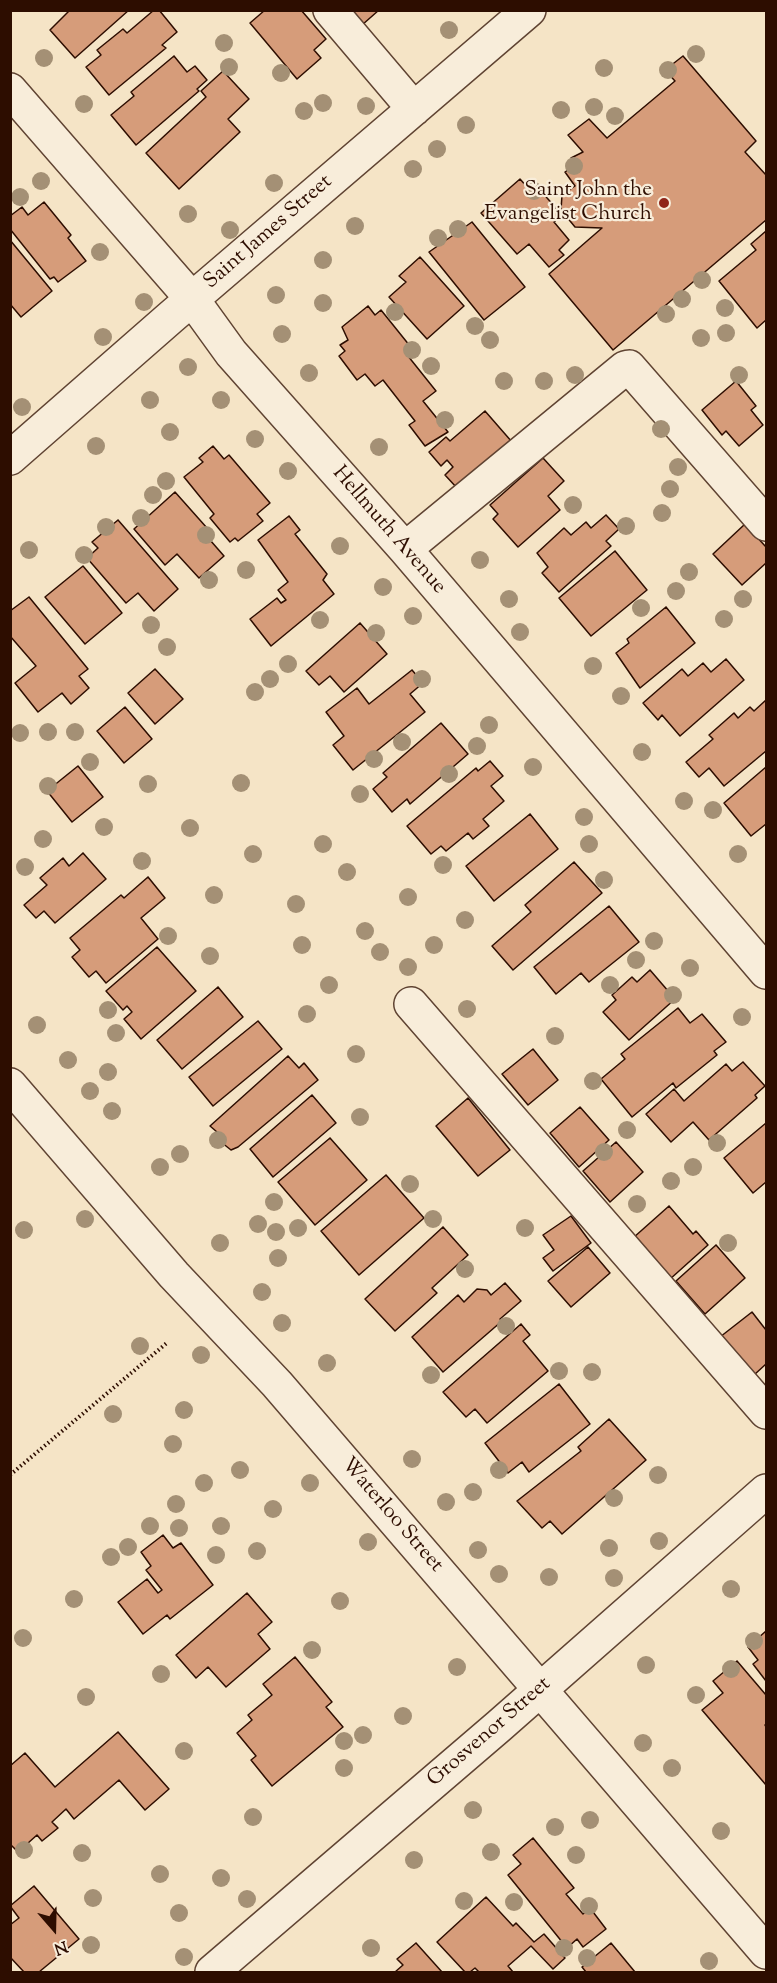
<!DOCTYPE html>
<html>
<head>
<meta charset="utf-8">
<style>
  body { margin:0 }
  #map { position:relative; width:777px; height:1983px; overflow:hidden; background:#f5e4c6; font-family:"Sorts Mill Goudy",serif }
  canvas { display:block }
  .frame { position:absolute; inset:0; border:12px solid #2d0d00; pointer-events:none }
  .north { position:absolute; left:24px; top:1899px; width:60px; height:60px; -webkit-text-stroke:4px #f8edda; paint-order:stroke; rotate:160deg; font-size:16px; font-weight:700; line-height:24px; text-align:center; color:#2d0d00 }
  .north::after { content:''; display:block; margin:auto; width:21px; height:27px; background:#2d0d00; clip-path:polygon(50% 0,100% 100%,50% 72%,0 100%) }
</style>
</head>
<body>
<div id="map">
<canvas width="777" height="1983"></canvas>
<div class="frame"></div>
<div class="north">N</div>
</div>
<script>
const ctx = document.querySelector('canvas').getContext('2d');
ctx.lineJoin = 'round';
function paint(path, color) { ctx.fillStyle = color; ctx.fill(path, 'evenodd'); }
const toPath = rows => new Path2D(rows.map(r => 'M' + r).join(''));
function trace(path, color, width, dash) { ctx.strokeStyle = color; ctx.lineWidth = width; ctx.lineCap = dash ? 'butt' : 'round'; ctx.setLineDash(dash || []); ctx.stroke(path); }
function label(font, color, halo, rows, align = 'center') {
  ctx.font = font + ' "Sorts Mill Goudy",serif'; ctx.lineWidth = 4.5; ctx.setLineDash([]); ctx.textBaseline = 'middle'; ctx.strokeStyle = halo; ctx.fillStyle = color; for (const [text, x, y, turn = 0] of rows) {
    ctx.save(); ctx.translate(x, y); ctx.rotate((+turn || 0) * Math.PI / 180); ctx.textAlign = isNaN(turn) ? turn : align; if (halo) ctx.strokeText(text, 0, 0); ctx.fillText(text, 0, 0); ctx.restore();
  }
}
const building = toPath([
  [70,10,129,10,75,58,50,30,70,10],
  [154,10,159,10,177,32,162,45,166,48,109,95,86,67,101,55,97,50,123,29,127,33,154,10],
  [265,10,301,10,326,39,314,50,321,58,297,79,250,23,265,10],
  [351,10,379,10,362,25,351,10],
  [174,56,187,72,195,66,207,80,197,89,199,91,136,145,111,115,134,96,131,92,174,56],
  [683,56,756,141,745,152,766,175,766,220,613,350,549,274,602,228,575,227,561,210,562,195,575,186,565,172,577,164,571,158,583,152,568,135,589,119,607,138,675,81,665,70,683,56],
  [223,71,249,99,228,119,240,132,179,189,146,153,206,97,201,91,223,71],
  [520,179,535,196,541,191,562,215,554,222,569,240,559,250,564,255,549,267,529,244,517,254,481,213,520,179],
  [44,202,71,235,68,238,86,261,58,282,54,277,50,279,10,229,10,216,22,207,28,215,44,202],
  [472,222,525,287,484,320,429,252,472,222],
  [766,231,766,320,757,328,719,281,756,250,751,244,766,231],
  [10,240,52,291,21,317,10,304,10,240],
  [420,257,464,306,427,339,389,297,406,282,399,276,420,257],
  [368,306,375,315,381,310,414,351,408,356,436,391,423,401,448,432,425,446,409,425,415,421,383,380,375,386,365,374,357,380,339,356,345,351,340,345,348,340,342,327,368,306],
  [736,381,756,406,751,410,763,425,739,446,726,431,722,435,702,410,736,381],
  [485,411,512,442,457,488,445,475,453,467,447,460,441,466,429,452,446,437,450,441,485,411],
  [213,446,224,459,229,455,270,503,257,514,263,521,238,541,235,538,230,542,210,518,214,514,184,477,203,462,199,458,213,446],
  [543,458,564,481,548,496,560,510,518,547,493,519,498,514,490,505,543,458],
  [175,492,207,528,203,532,224,556,199,578,177,554,165,565,134,529,175,492],
  [606,515,619,529,606,541,611,546,559,592,542,573,548,567,537,553,564,528,571,535,586,522,591,528,606,515],
  [289,516,300,530,295,534,327,574,323,580,334,594,271,646,250,619,277,598,281,603,286,600,278,590,288,582,258,540,289,516],
  [118,520,178,589,154,611,138,593,126,603,87,558,98,548,92,542,118,520],
  [745,524,766,547,766,563,742,585,713,554,745,524],
  [615,551,647,590,591,636,559,598,615,551],
  [83,566,122,613,85,644,45,597,83,566],
  [29,597,88,669,79,676,89,688,71,704,62,693,38,712,15,683,36,666,10,636,10,611,29,597],
  [666,607,695,643,640,688,616,653,629,643,627,639,666,607],
  [360,623,387,654,344,692,330,676,319,685,306,671,360,623],
  [726,659,744,680,680,736,662,715,658,720,643,703,682,669,688,676,703,663,711,672,726,659],
  [155,669,183,699,155,724,128,693,155,669],
  [412,670,423,683,410,694,425,712,353,770,333,745,344,736,326,712,357,688,369,704,412,670],
  [766,700,766,751,724,786,709,768,699,777,686,762,713,739,709,735,734,713,738,718,750,707,754,711,766,700],
  [125,707,152,739,124,763,97,731,125,707],
  [441,723,468,754,410,804,407,799,392,812,373,789,387,777,383,773,441,723],
  [490,761,503,776,491,786,504,801,483,819,489,826,473,839,468,833,446,851,441,846,431,854,407,826,476,768,478,771,490,761],
  [78,766,103,797,72,822,47,791,78,766],
  [766,767,766,824,751,836,724,803,766,767],
  [530,814,558,849,494,901,466,866,530,814],
  [83,853,106,879,55,923,44,911,36,918,24,905,47,885,40,878,63,858,69,866,83,853],
  [574,862,602,893,513,970,492,946,531,912,525,905,574,862],
  [148,877,165,898,141,918,158,939,106,983,96,971,89,977,72,957,80,950,70,938,121,895,124,898,148,877],
  [609,906,639,942,589,982,581,973,556,994,534,967,609,906],
  [157,947,196,991,141,1039,124,1019,132,1012,127,1006,123,1010,106,991,157,947],
  [650,970,675,999,629,1040,603,1012,616,1000,612,995,632,977,637,982,650,970],
  [218,987,243,1017,182,1069,157,1040,218,987],
  [678,1008,690,1023,702,1014,726,1042,714,1051,717,1055,676,1088,673,1083,632,1117,601,1079,625,1059,621,1054,678,1008],
  [258,1021,282,1049,213,1106,189,1077,258,1021],
  [533,1049,558,1080,528,1105,502,1074,533,1049],
  [288,1056,299,1068,304,1063,318,1080,238,1147,231,1150,221,1142,224,1138,210,1126,288,1056],
  [743,1062,765,1086,755,1095,757,1098,709,1140,693,1122,671,1142,646,1114,674,1089,684,1101,726,1064,732,1071,743,1062],
  [312,1095,336,1123,273,1177,250,1149,312,1095],
  [468,1098,510,1150,478,1176,436,1126,468,1098],
  [580,1107,609,1140,579,1167,550,1133,580,1107],
  [766,1123,766,1182,753,1193,724,1158,766,1123],
  [330,1138,367,1180,315,1225,278,1182,330,1138],
  [616,1142,643,1172,610,1202,583,1171,616,1142],
  [386,1175,424,1218,359,1275,321,1231,386,1175],
  [669,1206,693,1234,696,1231,708,1245,669,1280,633,1238,669,1206],
  [571,1216,591,1243,553,1271,543,1258,554,1250,543,1235,571,1216],
  [443,1227,468,1255,432,1288,437,1293,395,1331,365,1299,443,1227],
  [716,1245,745,1278,705,1314,676,1281,716,1245],
  [588,1247,610,1273,571,1307,548,1281,588,1247],
  [505,1283,521,1301,500,1319,502,1321,443,1372,412,1337,458,1295,464,1302,477,1289,487,1290,491,1295,505,1283],
  [752,1312,766,1330,766,1364,754,1375,720,1337,752,1312],
  [521,1324,530,1335,523,1341,548,1371,487,1423,475,1409,466,1417,443,1392,521,1324],
  [559,1384,590,1424,529,1472,522,1462,508,1473,485,1443,559,1384],
  [609,1419,646,1460,562,1534,550,1521,542,1528,517,1501,581,1451,578,1447,609,1419],
  [163,1535,173,1548,181,1543,213,1585,170,1619,167,1615,143,1634,118,1602,147,1579,158,1593,162,1590,146,1570,151,1566,141,1552,163,1535],
  [247,1593,272,1622,258,1634,270,1649,226,1687,208,1667,196,1678,176,1655,247,1593],
  [766,1631,766,1681,753,1664,758,1660,748,1647,766,1631],
  [295,1657,332,1702,326,1707,343,1727,272,1786,251,1760,256,1756,237,1733,252,1720,248,1715,272,1695,263,1684,295,1657],
  [737,1661,766,1695,766,1724,765,1725,766,1727,766,1785,702,1710,723,1693,713,1681,737,1661],
  [118,1732,169,1789,145,1810,119,1780,74,1819,66,1809,52,1822,58,1828,42,1841,37,1835,18,1852,10,1844,10,1766,25,1753,55,1787,118,1732],
  [533,1838,574,1888,566,1894,583,1914,590,1908,606,1929,583,1947,577,1939,567,1948,508,1875,521,1864,513,1855,533,1838],
  [34,1886,79,1939,39,1972,24,1972,10,1957,10,1925,19,1918,10,1906,34,1886],
  [486,1897,513,1926,516,1923,534,1942,544,1934,565,1958,553,1969,531,1946,508,1966,513,1972,479,1972,475,1968,470,1972,465,1972,437,1942,486,1897],
  [416,1943,442,1972,395,1972,403,1965,397,1959,416,1943],
  [611,1943,635,1972,586,1972,582,1967,611,1943]
]);
paint(building, '#d69c7a');
trace(building, '#2d0d00', 1.5);
const minor = toPath([
  [330,10,414,109],
  [10,90,192,299,231,353,405,549,766,972],
  [10,458,171,317,529,10],
  [405,549,625,368,629,367,766,524],
  [411,1004,766,1412],
  [10,1085,174,1275,277,1384,766,1952],
  [212,1972,499,1726,766,1491]
]);
trace(minor, '#5f4332', 36);
trace(toPath([
  [10,1475,168,1342]
]), '#2d0d00', 4, [1.5, 3]);
trace(minor, '#f8edda', 33);
ctx.fillStyle = '#a49075';
for (const [x, y] of [
  [449,30],
  [224,43],
  [696,54],
  [44,58],
  [229,67],
  [604,68],
  [668,70],
  [281,73],
  [323,103],
  [84,104],
  [366,106],
  [594,107],
  [561,110],
  [304,111],
  [615,116],
  [466,125],
  [437,149],
  [574,166],
  [413,169],
  [41,181],
  [274,183],
  [534,191],
  [20,197],
  [188,214],
  [355,226],
  [458,229],
  [230,230],
  [438,238],
  [100,252],
  [323,260],
  [702,280],
  [276,295],
  [682,299],
  [144,302],
  [323,303],
  [725,308],
  [395,312],
  [666,314],
  [475,326],
  [726,333],
  [282,334],
  [103,337],
  [701,338],
  [490,340],
  [412,350],
  [431,366],
  [188,367],
  [309,373],
  [575,375],
  [739,375],
  [504,381],
  [544,381],
  [150,400],
  [221,400],
  [22,407],
  [445,420],
  [661,429],
  [170,432],
  [255,439],
  [96,446],
  [379,447],
  [678,467],
  [288,471],
  [166,481],
  [670,489],
  [153,495],
  [573,505],
  [662,513],
  [141,518],
  [626,526],
  [106,527],
  [206,535],
  [340,546],
  [29,550],
  [84,555],
  [480,560],
  [246,570],
  [689,572],
  [209,580],
  [383,587],
  [676,591],
  [509,599],
  [743,599],
  [641,608],
  [413,616],
  [724,619],
  [320,620],
  [151,625],
  [520,632],
  [376,633],
  [167,647],
  [288,664],
  [593,666],
  [270,679],
  [422,679],
  [255,692],
  [621,696],
  [489,725],
  [48,732],
  [75,732],
  [20,733],
  [402,742],
  [477,746],
  [642,752],
  [374,759],
  [90,762],
  [533,767],
  [449,774],
  [241,783],
  [148,784],
  [48,786],
  [360,794],
  [684,801],
  [713,810],
  [584,817],
  [104,827],
  [190,828],
  [43,839],
  [323,844],
  [589,844],
  [253,854],
  [738,854],
  [142,861],
  [443,865],
  [25,867],
  [347,872],
  [604,880],
  [214,895],
  [408,897],
  [296,904],
  [465,920],
  [365,931],
  [168,936],
  [654,941],
  [302,945],
  [434,945],
  [380,952],
  [210,956],
  [636,960],
  [408,967],
  [690,968],
  [329,985],
  [610,985],
  [673,995],
  [467,1009],
  [108,1010],
  [307,1014],
  [742,1017],
  [37,1025],
  [116,1033],
  [555,1036],
  [356,1054],
  [68,1060],
  [108,1072],
  [593,1081],
  [90,1091],
  [112,1111],
  [360,1117],
  [627,1130],
  [218,1140],
  [717,1143],
  [604,1152],
  [180,1154],
  [160,1167],
  [693,1167],
  [671,1181],
  [410,1184],
  [274,1202],
  [637,1204],
  [85,1219],
  [433,1219],
  [258,1224],
  [298,1228],
  [525,1228],
  [24,1230],
  [276,1232],
  [220,1243],
  [728,1243],
  [278,1258],
  [465,1269],
  [262,1292],
  [282,1323],
  [506,1326],
  [140,1346],
  [201,1355],
  [327,1363],
  [559,1371],
  [592,1372],
  [431,1375],
  [184,1410],
  [113,1414],
  [173,1444],
  [412,1459],
  [240,1470],
  [499,1470],
  [658,1475],
  [204,1483],
  [310,1483],
  [473,1492],
  [614,1498],
  [446,1502],
  [176,1504],
  [273,1509],
  [150,1526],
  [221,1526],
  [179,1528],
  [659,1541],
  [368,1542],
  [128,1547],
  [609,1548],
  [478,1550],
  [257,1551],
  [216,1555],
  [111,1557],
  [499,1574],
  [549,1577],
  [614,1578],
  [731,1589],
  [74,1599],
  [340,1601],
  [23,1638],
  [754,1641],
  [312,1650],
  [646,1665],
  [457,1667],
  [731,1669],
  [161,1674],
  [696,1695],
  [86,1697],
  [403,1716],
  [363,1735],
  [344,1741],
  [643,1743],
  [184,1751],
  [344,1768],
  [672,1768],
  [473,1810],
  [253,1817],
  [590,1820],
  [555,1827],
  [721,1831],
  [24,1850],
  [491,1852],
  [82,1853],
  [576,1855],
  [414,1860],
  [160,1874],
  [221,1878],
  [93,1898],
  [247,1899],
  [464,1901],
  [514,1902],
  [589,1906],
  [179,1913],
  [91,1945],
  [371,1948],
  [564,1948],
  [184,1957],
  [587,1958],
  [709,1961]
]) { ctx.beginPath(); ctx.arc(x, y, 9, 0, 2 * Math.PI); ctx.fill(); }
for (const [x, y, r, color] of [
  [664,203,6,"#8f2418"]
]) { const dot = new Path2D(); dot.arc(x, y, r, 0, 2 * Math.PI); ctx.fillStyle = color; ctx.fill(dot); trace(dot, '#f8edda', 2); }
label('21px', '#2d0d00', '#f8edda', [
  ["Saint John the",652,191],
  ["Evangelist Church",652,215]
], 'right');
label('21px', '#2d0d00', '#f8edda', [
  ["Saint James Street",269,233,-41],
  ["Hellmuth Avenue",388,531,49],
  ["Waterloo Street",391,1516,49],
  ["Grosvenor Street",490,1733,-41]
]);
</script>
</body>
</html>
